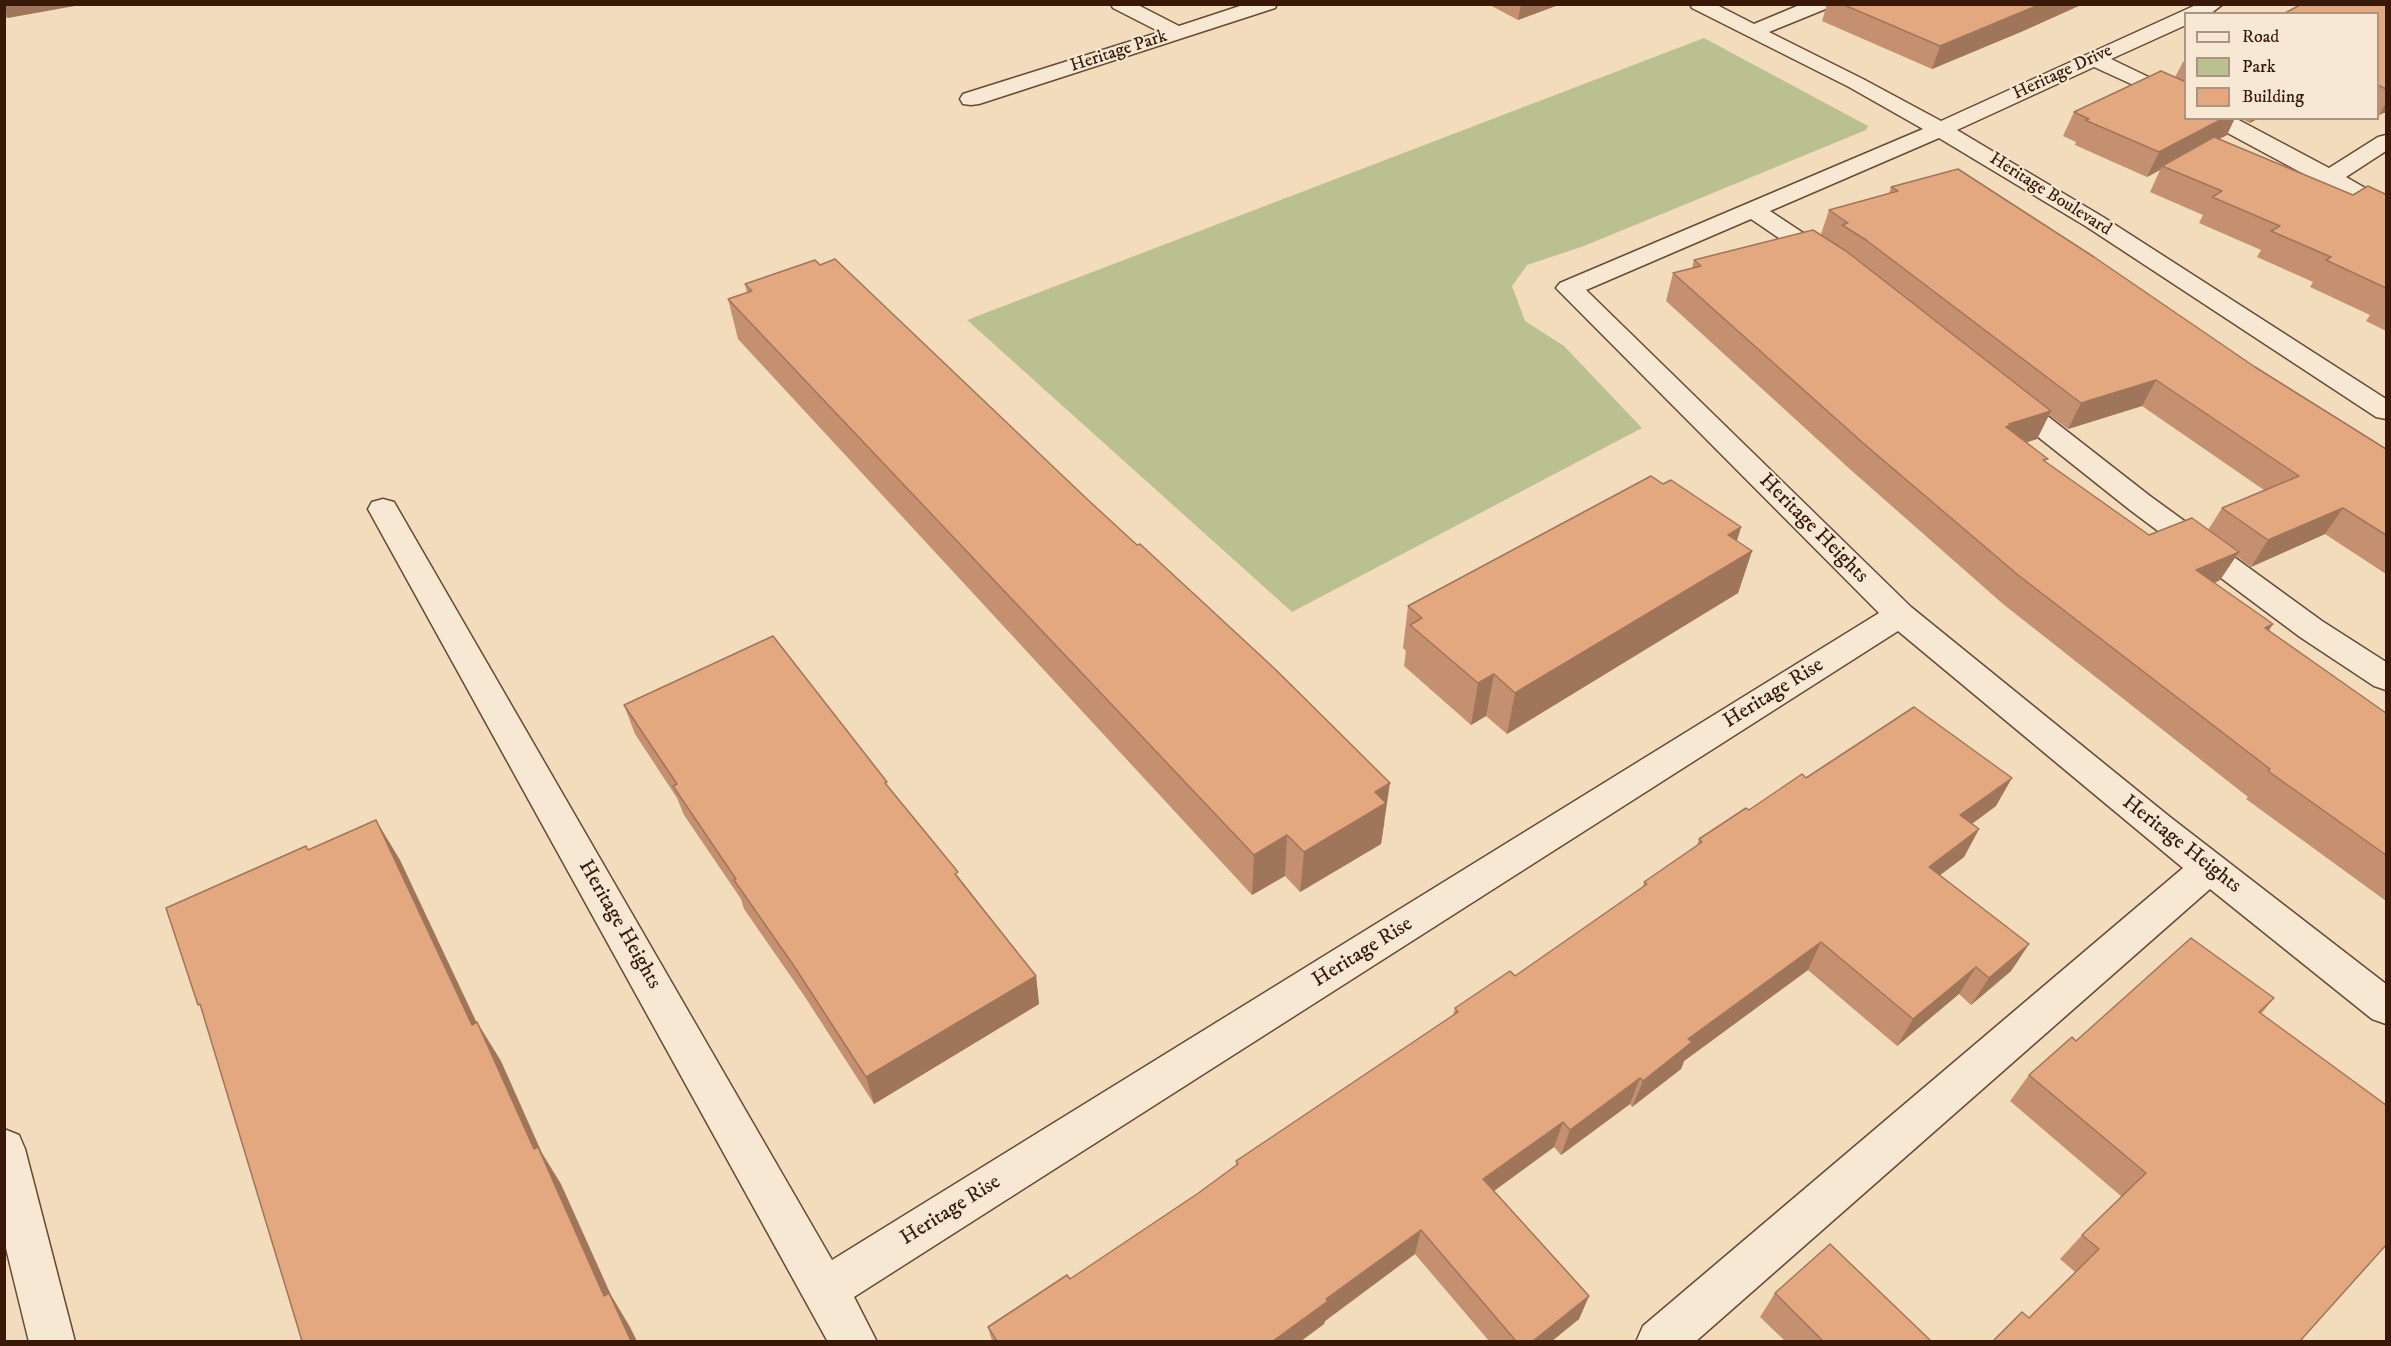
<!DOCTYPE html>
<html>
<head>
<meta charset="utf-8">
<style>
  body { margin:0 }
  #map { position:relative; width:2391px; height:1346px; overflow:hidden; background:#f3dcbc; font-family:"IM FELL DW Pica",serif }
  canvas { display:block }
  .frame { position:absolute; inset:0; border:6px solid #3a1808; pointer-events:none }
  .legend { position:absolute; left:2184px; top:12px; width:195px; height:108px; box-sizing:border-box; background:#f7e8d3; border:2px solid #ab9582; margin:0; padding:8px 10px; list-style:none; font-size:18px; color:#3a1808 }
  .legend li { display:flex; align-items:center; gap:12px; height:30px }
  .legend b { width:30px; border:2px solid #ab9582 }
</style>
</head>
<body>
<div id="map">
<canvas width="2391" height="1346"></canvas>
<div class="frame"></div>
<ul class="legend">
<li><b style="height:8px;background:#f7e8d3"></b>Road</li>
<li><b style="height:16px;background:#bbc091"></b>Park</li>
<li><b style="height:16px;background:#e4a881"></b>Building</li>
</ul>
</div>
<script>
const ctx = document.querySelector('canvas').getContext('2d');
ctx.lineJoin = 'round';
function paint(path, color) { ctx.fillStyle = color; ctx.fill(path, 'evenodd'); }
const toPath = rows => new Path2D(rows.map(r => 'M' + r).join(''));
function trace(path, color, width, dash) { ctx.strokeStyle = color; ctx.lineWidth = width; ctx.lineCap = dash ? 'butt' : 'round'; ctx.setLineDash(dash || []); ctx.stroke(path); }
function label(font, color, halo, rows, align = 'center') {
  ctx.font = font + ' "IM FELL DW Pica",serif'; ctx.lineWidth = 4.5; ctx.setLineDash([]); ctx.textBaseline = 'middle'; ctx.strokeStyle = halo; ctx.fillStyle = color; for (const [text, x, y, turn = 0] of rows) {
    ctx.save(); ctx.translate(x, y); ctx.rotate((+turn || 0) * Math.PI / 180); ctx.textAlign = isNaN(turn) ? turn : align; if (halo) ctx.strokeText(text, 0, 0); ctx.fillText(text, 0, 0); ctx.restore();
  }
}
paint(toPath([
  [1704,38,1868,126,1866,130,1584,246,1527,265,1512,286,1525,321,1564,346,1642,428,1292,612,967,320]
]), '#bbc091');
const minor = toPath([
  [1111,4,1136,4,1179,26,1246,4,1277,4,1275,8,979,104,971,105,963,104,960,99,963,94,1160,32,1113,8,1111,4],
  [1690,4,1715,4,1754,24,1802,4,1830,4,1828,8,1769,32,1863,79,1941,121,2198,4,2223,4,2210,14,2186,14,2186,25,2111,59,2186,95,2186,109,2094,67,1957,130,2103,217,2386,399,2386,419,2376,417,2087,227,1939,138,1770,211,1838,256,1841,261,1838,266,1829,268,1820,266,1751,219,1586,290,1911,607,2170,817,2386,984,2386,1024,2372,1019,2210,889,1695,1342,1636,1342,1643,1326,2183,868,1898,631,854,1297,877,1342,828,1342,368,509,372,502,383,499,394,502,398,509,832,1260,1879,613,1556,288,1560,283,1923,129,1849,87,1692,8,1690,4],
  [2206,118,2235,118,2329,168,2378,137,2386,135,2386,151,2346,177,2386,200,2386,216,2378,214,2209,123,2206,118],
  [2008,391,2018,393,2150,496,2322,621,2386,662,2386,690,2374,686,2300,637,2130,510,1998,405,1994,399,1998,393,2008,391],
  [4,1129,19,1135,25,1149,75,1342,29,1342,4,1240,4,1129]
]);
trace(minor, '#684935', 3);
paint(minor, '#f7e8d3');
paint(toPath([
  [4,4,8,18,4,18],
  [1488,4,1561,4,1518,20],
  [1827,4,2083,4,2023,31,1932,69,1822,21],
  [2386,4,2386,112,2379,115,2378,115,2378,14],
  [2186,60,2186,118,2227,135,2219,139,2353,195,2385,194,2386,192,2386,331,2366,321,2370,315,2310,287,2313,282,2257,257,2261,250,2199,223,2203,215,2150,192,2160,170,2147,177,2075,145,2076,142,2063,136,2074,112,2175,77,2183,62],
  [2240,118,2259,118,2250,123],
  [1891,187,2255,367,2386,449,2386,574,2325,534,2251,567,2236,556,2220,580,2215,583,2273,624,2269,630,2386,713,2386,901,2246,799,2248,797,2003,604,1852,471,1666,301,1673,273,1692,268,1694,260,1830,241,1821,234,1829,210,1889,194],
  [2142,406,2264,490,2222,508,2208,530,2149,535,2046,462,2027,442,2037,439,2049,415,2068,429],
  [745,284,1385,824,1384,825,1381,844,1300,892,1285,876,1252,895,738,339,728,299,747,293],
  [1663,484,1741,527,1737,541,1752,551,1738,593,1507,734,1486,716,1471,725,1404,666,1406,651,1403,648,1408,606],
  [624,705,889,788,1036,976,1039,1004,874,1104,803,994,744,909,741,899,684,815,677,798,635,734],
  [1806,778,1996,806,1972,824,1979,829,1964,857,1940,875,2029,944,2011,971,1971,1005,1959,994,1897,1046,1808,970,1684,1061,1681,1069,1632,1107,1630,1104,1561,1155,1554,1147,1494,1191,1589,1296,1579,1319,1552,1341,1489,1341,1415,1254,1325,1321,1324,1324,1301,1341,992,1341,988,1327,1070,1279,1197,1194,1236,1166,1236,1161,1453,1015,1455,1008,1515,976,1643,887,1644,882,1697,846,1699,839],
  [2274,998,2261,1014,2300,1341,2029,1318,2075,1272,2060,1259,2082,1235,2122,1197,2010,1101,2029,1075,2076,1041],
  [1775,1293,1931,1341,1785,1341,1760,1317]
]), '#c4906f');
paint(toPath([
  [4,4,86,4,8,18,4,11],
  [1521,4,1561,4,1518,20],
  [2041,4,2083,4,2023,31,1932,69,1940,46],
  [2386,103,2386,112,2379,115],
  [2224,118,2235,118,2227,135,2165,167,2162,166,2160,170,2147,177,2159,152],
  [2252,118,2259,118,2250,123],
  [2156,380,2142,406,2068,429,2081,403],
  [2051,411,2037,439,1999,451,2006,427,2009,424],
  [2343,508,2325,534,2251,567,2268,540],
  [1741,527,1729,565,1752,551,1738,593,1507,734,1515,693,1728,535],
  [2239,552,2220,580,2179,599,2196,570],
  [2273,624,2254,652,2265,628],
  [1494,674,1486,716,1471,725,1478,683],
  [2012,778,1996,806,1945,843,1960,815],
  [1390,783,1381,844,1300,892,1304,852,1375,792],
  [376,820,400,860,492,1055,477,1022,501,1061,542,1153,561,1184,611,1295,630,1327,637,1341,631,1341,604,1296,534,1149,472,1025],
  [1979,829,1964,857,1914,895,1929,867],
  [1287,835,1285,876,1252,895,1254,855],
  [1821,942,1808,970,1684,1061,1681,1069,1632,1107,1643,1081,1688,1039],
  [2029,944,2011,971,1971,1005,1989,978],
  [1976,967,1959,994,1897,1046,1913,1019],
  [1036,976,1039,1004,874,1104,866,1077],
  [1640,1078,1630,1104,1561,1155,1570,1130],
  [1563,1122,1554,1147,1476,1204,1483,1179],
  [1421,1230,1415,1254,1325,1321,1324,1324,1301,1341,1273,1341,1326,1299],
  [1589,1296,1579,1319,1552,1341,1533,1341]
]), '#a0765a');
const building = toPath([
  [1842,4,2041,4,1940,46,1842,4],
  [2302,4,2386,4,2386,89,2378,85,2378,14,2283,14,2302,4],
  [2161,71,2186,82,2186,118,2224,118,2159,152,2085,120,2089,119,2074,112,2161,71],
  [2214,137,2353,195,2368,186,2385,194,2386,192,2386,288,2326,260,2331,257,2271,231,2280,226,2212,197,2222,191,2162,166,2214,137],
  [1958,169,2094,257,2255,367,2386,449,2386,535,2343,508,2268,540,2222,508,2299,476,2156,380,2081,403,1866,240,1842,225,1848,223,1829,210,1898,191,1891,187,1958,169],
  [1813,230,1846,251,2051,411,2009,424,2011,425,2006,427,2048,459,2043,460,2149,535,2192,518,2239,552,2196,570,2273,624,2265,628,2386,713,2386,855,2268,771,2270,769,2018,575,1863,443,1673,273,1701,266,1694,260,1813,230],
  [835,259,1087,499,1137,545,1140,544,1275,669,1390,783,1375,792,1386,803,1304,852,1287,835,1254,855,728,299,752,291,745,284,815,260,820,265,835,259],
  [1651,476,1663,484,1671,480,1741,527,1728,535,1752,551,1515,693,1494,674,1478,683,1410,625,1422,618,1408,606,1651,476],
  [773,636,887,782,885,783,958,872,955,874,1036,976,866,1077,794,966,734,880,736,879,673,786,677,784,624,705,773,636],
  [1914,707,2012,778,1960,815,1979,829,1929,867,2029,944,1989,978,1976,967,1913,1019,1821,942,1688,1039,1692,1042,1643,1081,1640,1078,1570,1130,1563,1122,1483,1179,1589,1296,1533,1341,1516,1341,1421,1230,1326,1299,1328,1301,1273,1341,997,1341,988,1327,1067,1275,1070,1279,1197,1194,1238,1164,1236,1161,1458,1012,1455,1008,1510,971,1515,976,1647,884,1644,882,1702,842,1699,839,1746,808,1749,810,1802,774,1806,778,1914,707],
  [376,820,472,1025,477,1022,534,1149,538,1147,604,1296,609,1293,631,1341,302,1341,200,1004,198,1005,166,908,306,846,308,850,376,820],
  [2191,938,2274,998,2259,1012,2386,1105,2386,1245,2300,1341,1993,1341,2022,1312,2029,1318,2099,1249,2082,1235,2146,1173,2029,1075,2072,1037,2076,1041,2191,938],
  [1830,1244,1931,1341,1823,1341,1775,1293,1830,1244]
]);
paint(building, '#e4a881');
trace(building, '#a0765a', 1.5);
label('18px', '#3a1808', '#f7e8d3', [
  ["Heritage Park",1119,52,-18],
  ["Heritage Drive",2063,73,-25],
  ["Heritage Boulevard",2050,195,32]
]);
label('21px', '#3a1808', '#f7e8d3', [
  ["Heritage Heights",1813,529,45],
  ["Heritage Rise",1774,694,-32],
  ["Heritage Heights",2181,845,38],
  ["Heritage Heights",619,925,60],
  ["Heritage Rise",1363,953,-32],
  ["Heritage Rise",951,1211,-32]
]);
</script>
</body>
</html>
